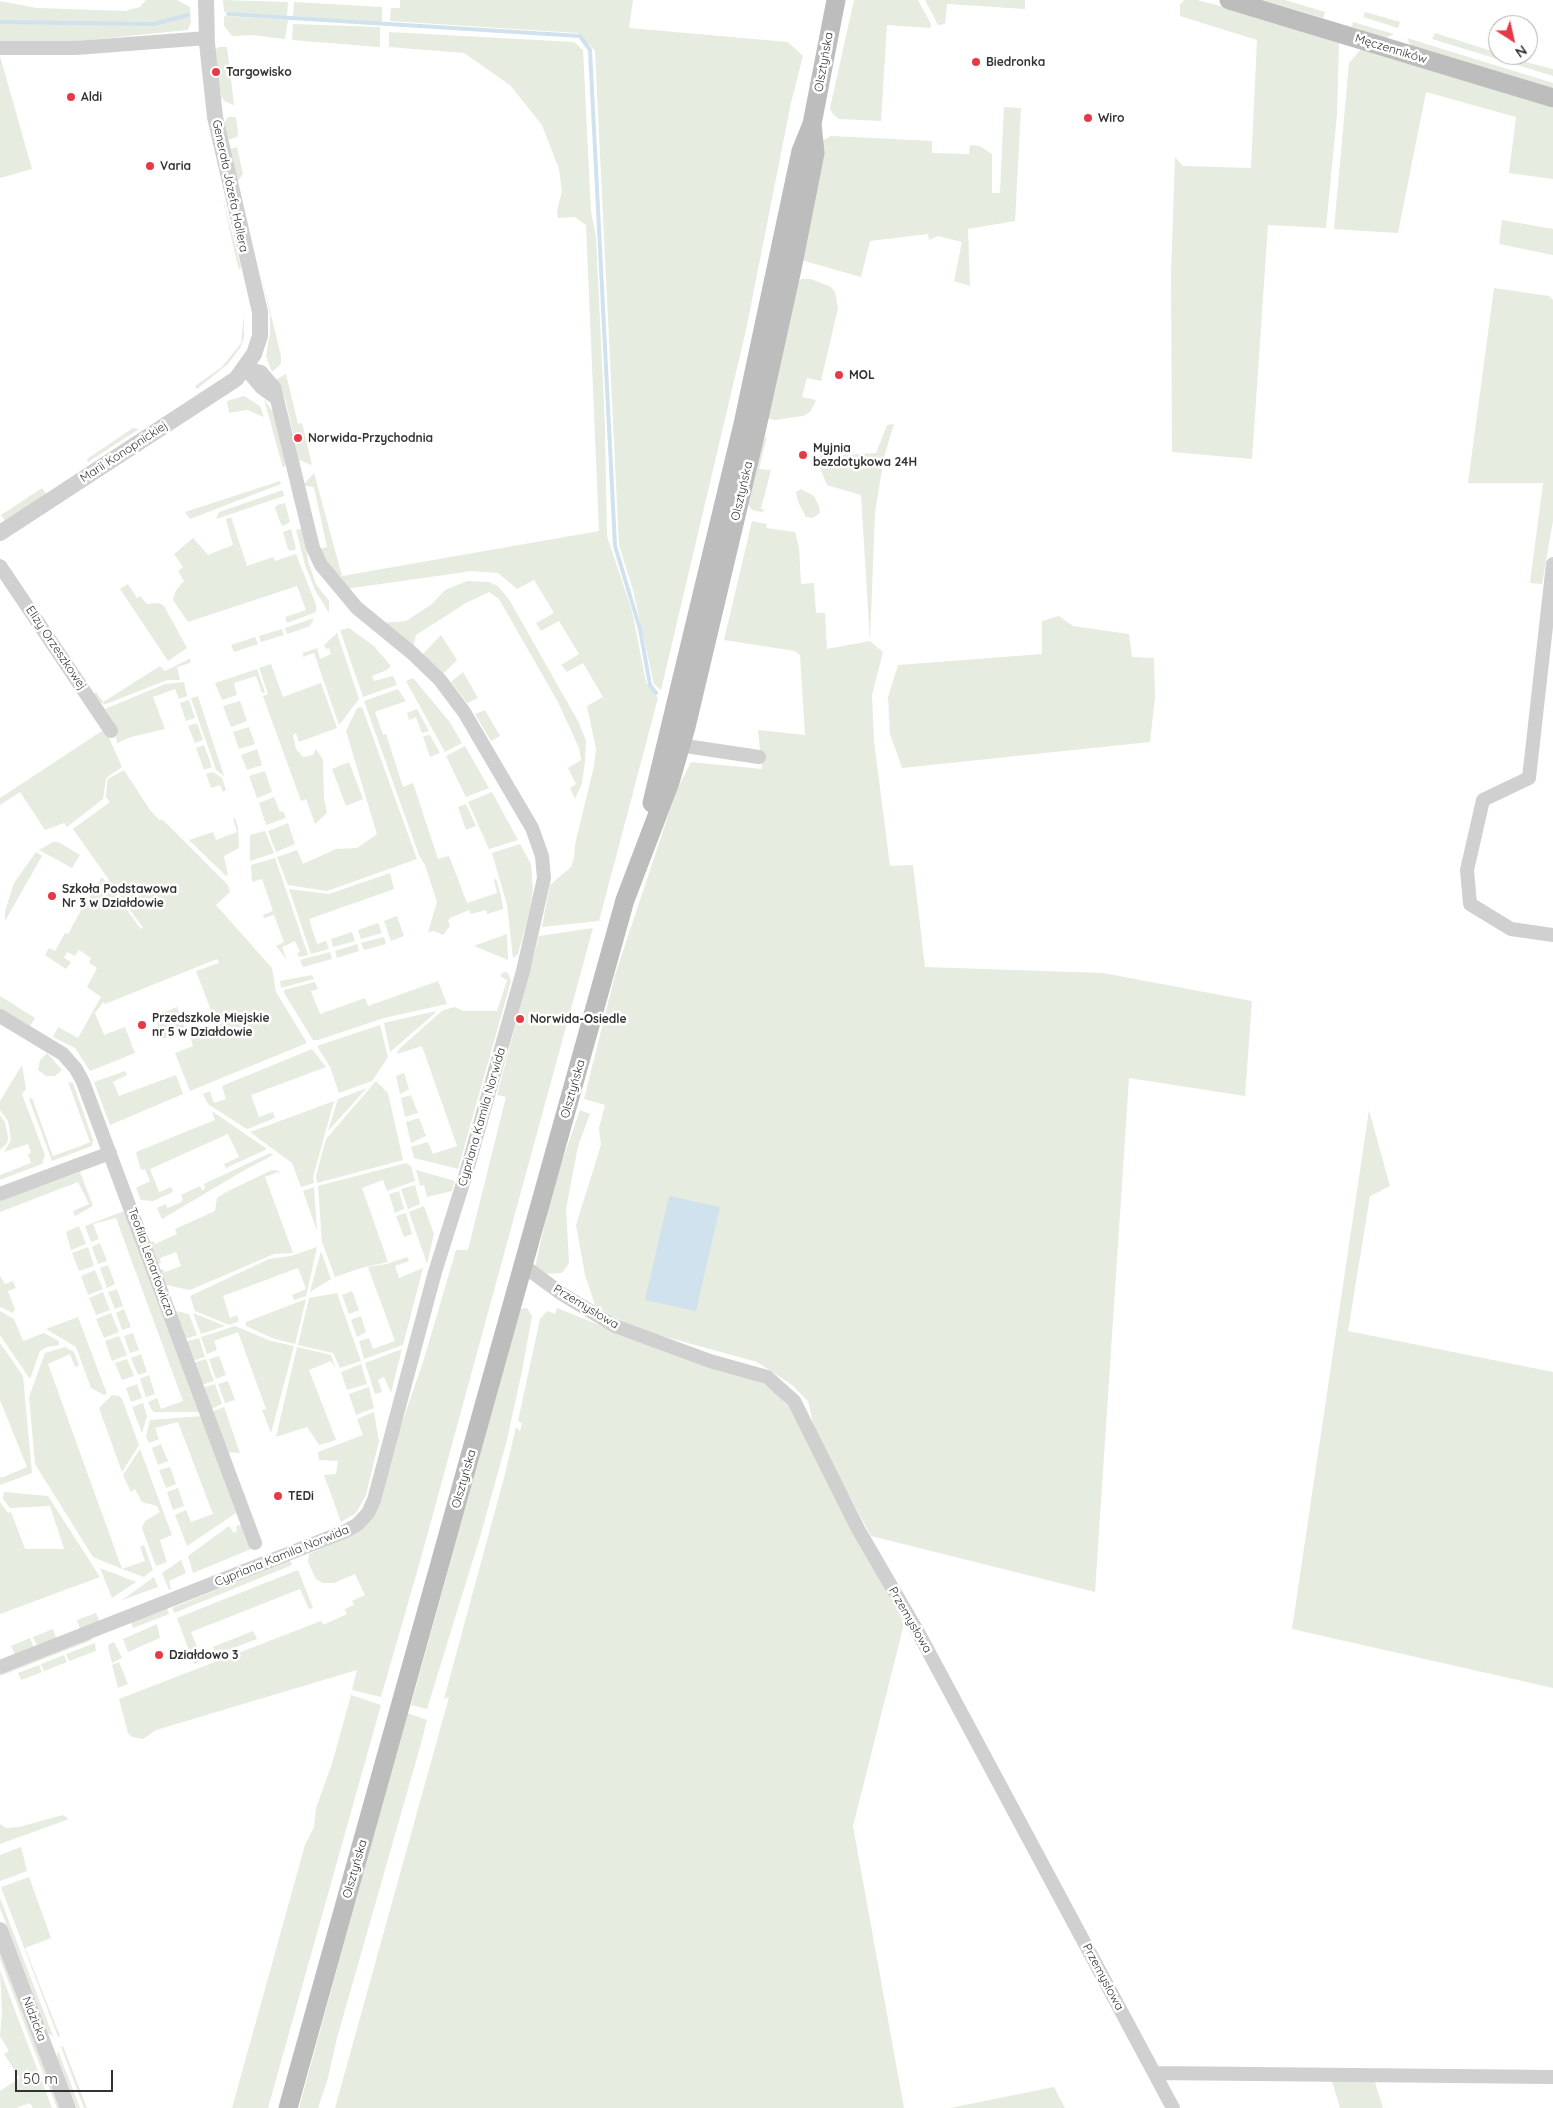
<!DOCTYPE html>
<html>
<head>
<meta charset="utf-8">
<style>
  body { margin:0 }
  #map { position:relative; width:1553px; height:2108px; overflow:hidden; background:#fff; font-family:Quicksand,sans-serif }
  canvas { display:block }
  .north { position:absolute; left:1488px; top:15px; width:50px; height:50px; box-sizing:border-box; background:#fff; border:1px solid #adadad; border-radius:50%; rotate:145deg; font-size:14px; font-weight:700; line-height:20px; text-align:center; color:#333 }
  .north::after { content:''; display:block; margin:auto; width:18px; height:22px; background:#e63946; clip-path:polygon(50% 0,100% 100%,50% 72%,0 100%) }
  .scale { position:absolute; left:15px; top:2070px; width:98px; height:22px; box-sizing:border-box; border:2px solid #333; border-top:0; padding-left:6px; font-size:15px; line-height:18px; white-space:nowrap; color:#333; -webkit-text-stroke:4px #fff; paint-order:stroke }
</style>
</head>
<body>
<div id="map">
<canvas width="1553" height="2108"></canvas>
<div class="north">N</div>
<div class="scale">50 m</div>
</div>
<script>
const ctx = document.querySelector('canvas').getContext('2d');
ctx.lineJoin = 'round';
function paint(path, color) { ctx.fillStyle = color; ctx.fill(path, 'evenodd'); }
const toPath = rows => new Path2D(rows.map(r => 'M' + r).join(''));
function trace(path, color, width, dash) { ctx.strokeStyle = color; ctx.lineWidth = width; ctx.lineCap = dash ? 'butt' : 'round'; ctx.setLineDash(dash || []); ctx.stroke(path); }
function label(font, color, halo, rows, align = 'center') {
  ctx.font = font + ' Quicksand,sans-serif'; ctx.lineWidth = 5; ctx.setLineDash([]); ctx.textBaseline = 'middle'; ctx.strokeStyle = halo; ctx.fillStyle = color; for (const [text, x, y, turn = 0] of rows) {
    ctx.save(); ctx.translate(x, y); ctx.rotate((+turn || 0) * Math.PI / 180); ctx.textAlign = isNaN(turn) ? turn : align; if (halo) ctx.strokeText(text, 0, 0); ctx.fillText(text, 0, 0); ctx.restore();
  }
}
paint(toPath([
  [146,0,177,0,190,7,191,22,188,30,69,42,0,42,0,1,37,8,125,11,140,7],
  [223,0,288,2,287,16,224,12],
  [400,0,633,0,629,28,788,42,803,56,791,103,746,330,661,690,654,684,633,590,619,545,595,51,578,33,390,21,391,8,400,8],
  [854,0,918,0,931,24,930,28,887,25,881,121,839,119,832,113,830,108],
  [925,0,1025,0,1025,9,947,4,945,24,938,25],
  [1184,0,1197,0,1217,5,1339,43,1337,114,1326,228,1268,225,1252,459,1172,452,1171,275,1175,157,1183,166,1251,168,1257,40,1180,16,1180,5],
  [1263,0,1285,0,1325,12,1323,18],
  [294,2,382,7,382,22,293,16],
  [1365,12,1400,22,1398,28,1363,17],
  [224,16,288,20,285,39,251,35,232,36,224,26],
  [1353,22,1394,34,1386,38,1352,27],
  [293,24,380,27,380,47,292,40],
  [389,32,574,42,583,50,591,211,596,237,605,426,607,536,632,611,646,682,658,698,599,921,542,927,550,885,571,867,574,858,575,845,594,766,596,749,587,706,603,697,583,663,567,672,561,665,579,654,559,621,541,631,536,623,554,613,534,580,517,589,498,573,472,571,352,588,340,593,319,549,327,547,314,487,305,486,304,484,314,473,342,576,599,531,586,225,575,217,558,218,557,211,562,191,559,169,542,125,510,85,464,53,389,47],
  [1435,33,1498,53,1498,55,1553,69,1553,76,1432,39],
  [1407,38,1553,83,1553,89,1411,46],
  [219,47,227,47,234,105,226,102,221,97,215,50],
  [1362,48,1553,108,1553,179,1509,173,1516,117,1426,92,1398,233,1334,229,1349,63],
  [0,56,32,169,0,178],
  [1004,107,1021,108,1015,221,968,229,970,286,954,281,962,242,938,236,929,240,928,234,870,241,861,277,801,260,822,141,831,136,932,141,932,153,969,154,970,145,980,146,992,154,992,193,1000,193],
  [228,117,236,117,238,134,237,137,227,140,224,123],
  [237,147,243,174,236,183,229,149],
  [222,196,241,267,239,270,235,254],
  [1502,220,1553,229,1553,255,1499,244],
  [260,270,281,356,281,364,272,372,266,356,270,332,270,315],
  [802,279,811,279,831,287,835,292,838,308,821,381,807,378,802,397,816,400,815,403,810,412,803,416,775,420,763,417,797,282],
  [1494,288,1549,296,1553,300,1553,521,1542,584,1530,583,1543,483,1468,483],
  [244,316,244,338,240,348,228,364,197,389,195,386,222,367,241,343],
  [286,374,298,424,302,423,312,465,299,460,286,402,277,379],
  [244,396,260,406,264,417,247,410,229,413,227,401],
  [264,399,275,415,287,463,283,468],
  [894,424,884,457,875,513,870,641,883,652,872,695,874,741,890,866,913,865,925,967,1103,973,1252,1001,1245,1096,1129,1078,1095,1592,871,1536,815,1432,808,1401,792,1385,757,1362,633,1328,595,1305,585,1275,576,1225,601,1145,599,1128,605,1105,584,1099,615,975,676,792,691,762,762,769,758,730,805,735,800,655,795,651,724,640,752,521,767,524,766,528,795,532,799,547,801,584,814,583,816,613,825,613,827,649,870,641,861,495,827,485,819,465,821,452,827,452,829,459,842,458,843,455,876,453,887,425],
  [133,428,139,429,88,462,87,459],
  [767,436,759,469,771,470,761,509,765,510,762,512,752,510,748,504,758,444],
  [280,481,281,484,190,519,185,512],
  [42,488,46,494,5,521,1,515],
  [801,489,814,496,819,506,820,513,813,518,806,517,798,502,796,492],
  [283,490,284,496,216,519,219,512],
  [285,503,290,522,283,526,281,524,275,508,277,505],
  [231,517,247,566,273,557,275,561,296,554,316,605,316,612,287,623,285,617,306,610,297,586,188,622,173,600,176,590,184,581,178,571,183,567,174,554,193,538,208,555,233,545,226,519],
  [303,528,308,561,316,584,329,601,329,613,315,590,305,565,296,530],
  [291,529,296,549,291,551,288,549,283,532],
  [467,581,489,582,498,586,510,601,579,723,586,741,585,761,582,783,575,799,570,788,576,784,568,768,581,760,579,748,558,702,499,599,489,592,466,603,416,635,412,652,380,623,406,621,432,604,445,590],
  [128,584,137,598,140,596,147,604,159,603,164,606,187,648,168,661,120,589],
  [1059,616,1073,626,1129,634,1132,657,1154,658,1155,697,1150,742,902,768,890,734,888,697,898,665,1042,654,1042,621],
  [314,618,310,626,287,634,285,628],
  [349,628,374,646,391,666,387,670,372,676,374,681,393,676,397,685,363,697,340,630],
  [282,629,284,635,261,642,259,636],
  [337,633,359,699,339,725,314,653,303,657,303,653,317,648,320,659,331,654,329,648,326,649,324,645],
  [441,635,457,660,443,674,417,660],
  [255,637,258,644,234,652,231,645],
  [189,659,191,660,190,663,177,667,180,680,167,680,106,704,101,703,94,694,96,692,103,702,160,666,165,671],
  [271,664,283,697,321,683,337,728,299,742,296,733,293,735,296,749,303,757,313,755,316,749,323,760,324,799,327,813,315,824,306,799,301,801,263,696,268,694,259,668],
  [257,669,265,692,262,693,256,676,234,683,237,695,222,700,215,683],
  [463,672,478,698,467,703,451,682],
  [413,678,449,721,462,743,445,752,406,681],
  [184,682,187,696,179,699,175,689,153,697,165,729,131,737,117,743,113,721,105,709,165,684],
  [398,689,406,701,375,712,383,735,386,734,403,787,413,783,438,859,449,856,467,903,497,893,494,880,496,879,501,896,503,909,487,914,486,910,471,914,469,910,450,918,448,921,450,926,443,935,434,931,428,932,437,902,425,865,419,855,364,701],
  [198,696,208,727,224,776,216,770,191,698],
  [189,700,195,718,186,721,180,703],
  [240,701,247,721,231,727,223,706],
  [362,707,417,859,327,891,288,885,277,857,297,850,303,864,336,849,357,848,377,834,346,731,357,708],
  [417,709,429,731,422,733,416,717,409,720,407,713],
  [485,710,500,736,491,741,475,714],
  [197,723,203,740,195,743,188,726],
  [249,727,255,744,239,749,233,732],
  [105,729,122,767,106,778,103,799,67,827,64,823,45,830,20,792,0,805,0,798],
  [430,735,440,753,430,757,423,736],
  [204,745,212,767,204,770,196,748],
  [465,746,489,788,466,797,446,756],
  [257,749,262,765,247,770,241,755],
  [349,762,363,799,346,806,332,769],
  [124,770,150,810,159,820,163,820,228,885,230,892,216,905,272,968,276,992,307,1043,190,1091,175,1053,193,1046,190,1035,239,1017,237,1013,215,1021,196,971,219,963,217,959,105,1004,103,1002,95,1013,104,1035,125,1027,135,1053,90,1071,75,1048,53,1037,58,1027,78,1038,101,997,87,987,97,968,89,963,91,958,79,950,75,956,67,952,64,958,71,962,66,969,45,955,49,948,55,951,65,933,68,934,86,901,90,903,92,899,90,897,102,877,141,929,143,928,73,829,110,802,106,797,107,783,108,779],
  [265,771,272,792,257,798,249,776],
  [213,772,222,778,226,790,223,792,220,785,211,788,206,774],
  [492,792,518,840,489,849,468,802],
  [274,797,280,812,283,811,286,818,266,825,259,803],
  [466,804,476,826,466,830,458,807],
  [233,818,235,818,238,827,239,848,224,856,228,875,226,876,189,840,213,832,216,840,237,832],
  [288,823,295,844,276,852,268,831],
  [265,831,274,853,250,861,250,835],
  [53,842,58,842,80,855,72,868,39,850],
  [520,844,531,864,533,890,528,917,518,954,513,958,507,905,492,853],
  [36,852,42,856,5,921,5,911,14,883],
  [275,858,308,955,299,957,297,953,300,952,295,941,282,947,287,960,276,946,284,942,274,915,264,918,263,915,273,911,262,879,252,882,251,865],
  [390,873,394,889,309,919,317,944,326,941,329,949,311,954,289,889,329,894],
  [397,916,404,936,391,941,384,921],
  [378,923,382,933,361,939,358,930],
  [593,928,421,1558,381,1697,352,1690,357,1670,156,1730,143,1739,132,1737,128,1733,119,1699,321,1621,323,1625,347,1614,345,1609,354,1605,352,1601,365,1595,355,1574,334,1583,323,1583,316,1579,308,1562,309,1554,356,1533,392,1452,424,1359,456,1250,468,1250,506,1097,497,1095,539,936],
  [352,932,355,941,333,947,331,939],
  [507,934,508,960,474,946],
  [384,937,386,944,364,950,361,943],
  [357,944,359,951,337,958,335,951],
  [330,952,332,959,303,967,300,960],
  [504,972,508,973,511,981,458,1169,414,1158,411,1147,428,1142,433,1154,457,1146,422,1046,397,1054,399,1049,443,1010,455,1007,463,1011,497,1011,507,980,500,976],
  [312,975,314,979,281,988,280,981],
  [438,981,447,1004,384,1018,318,1040,313,1040,284,993,284,990,315,982,318,989,311,991,320,1014,365,998,368,1006],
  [0,996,35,1018,30,1026,0,1009],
  [177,1007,186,1030,163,1039,154,1016],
  [436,1011,434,1014,390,1052,384,1023],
  [380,1025,388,1057,372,1081,339,1093,330,1067,317,1046],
  [312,1049,326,1067,251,1095,259,1117,273,1112,275,1118,247,1129,208,1104,203,1094,210,1091,214,1103,226,1099,222,1086],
  [47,1053,62,1070,55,1076,46,1076,38,1070,40,1060],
  [22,1065,26,1089,22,1094,45,1155,42,1164,0,1180,0,1175,31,1163,28,1154,31,1153,28,1144,4,1152,11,1140,8,1121,0,1110,0,1101],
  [125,1071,127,1075,113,1082,119,1096,176,1075,183,1094,110,1125,94,1082],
  [404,1073,409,1089,400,1094,396,1076],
  [376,1081,388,1093,403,1160,317,1183,316,1176,326,1139],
  [68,1082,73,1083,93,1140,92,1146,52,1161,29,1099,32,1098,53,1156,83,1145,90,1142],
  [367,1088,328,1131,338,1099],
  [411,1095,418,1113,405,1117,401,1098],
  [334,1101,313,1177,314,1183,301,1187,292,1163,250,1132],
  [580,1110,590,1114,578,1146,566,1209,569,1263,562,1273,540,1274,534,1271,554,1184],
  [1369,1110,1390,1186,1370,1196,1348,1331,1553,1372,1553,1688,1292,1629],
  [212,1111,267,1149,226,1168,224,1164,239,1157,228,1134,150,1169,159,1192,171,1187,173,1192,153,1201,141,1200,136,1188,150,1181,145,1169,141,1170,136,1152,215,1120],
  [0,1115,5,1122,8,1138,7,1143,0,1150],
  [419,1118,426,1136,411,1143,406,1122],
  [270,1153,273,1155,243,1171,162,1219,157,1208,166,1204,167,1208,180,1203,183,1200,181,1195,200,1186,202,1190,205,1189,204,1184],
  [406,1163,411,1166,415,1181,387,1191,383,1180,362,1188,388,1262,361,1268,335,1277,322,1242,318,1186],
  [272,1170,281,1171,265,1177,293,1253,274,1254,190,1290,166,1285,160,1270,163,1269,165,1272,181,1266,176,1252,160,1258,161,1263,157,1264,149,1243,153,1241,155,1244,177,1234,175,1229,215,1211,217,1198,226,1192],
  [416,1170,455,1181,452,1191,427,1197,424,1185,420,1186],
  [80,1172,93,1206,75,1216,73,1211,89,1204,78,1182,0,1212,0,1201],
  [415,1185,420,1204,408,1209,401,1189],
  [314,1187,317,1231,303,1191],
  [399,1191,404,1209,395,1213,389,1194],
  [424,1206,434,1234,427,1264,409,1212],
  [124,1211,202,1412,154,1412,151,1409,148,1402,157,1398,161,1409,183,1401,116,1218,93,1224,99,1239,91,1242,85,1226],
  [406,1213,412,1234,404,1237,396,1216],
  [79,1226,86,1244,71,1250,66,1232],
  [100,1243,107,1261,98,1264,92,1247],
  [88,1247,94,1266,79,1271,72,1253],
  [317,1247,306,1296,294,1300,292,1295,306,1289,298,1268,223,1296,230,1318,237,1315,239,1321,229,1325,195,1311,190,1296,269,1259,291,1256],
  [321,1251,331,1279,310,1292],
  [407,1257,409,1261,395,1266,399,1278,423,1268,403,1345,364,1359,359,1341,369,1338,373,1349,395,1341,368,1267,387,1264],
  [108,1265,115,1284,107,1288,100,1268],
  [95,1270,103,1289,88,1295,81,1276],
  [0,1276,5,1284,13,1281,16,1288,8,1291,15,1309,13,1313,0,1307],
  [117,1289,123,1306,115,1309,108,1292],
  [352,1291,359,1310,349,1314,342,1295],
  [103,1292,110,1310,96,1315,89,1298],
  [337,1293,361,1361,340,1368,333,1353,298,1345,309,1298],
  [306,1299,295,1344,272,1338,246,1326,246,1322],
  [523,1308,527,1308,532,1316,522,1371,507,1440,480,1537,427,1709,411,1705,520,1310],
  [557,1308,664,1351,759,1381,777,1394,790,1408,904,1624,853,1826,904,2108,335,2108,449,1697,444,1699,505,1474,516,1427,520,1431,522,1423,518,1421,540,1319,547,1311,555,1314],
  [124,1309,131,1327,122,1330,116,1313],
  [0,1311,14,1319,23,1341,44,1333,59,1341,59,1345,47,1347,40,1351,30,1379,0,1335],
  [176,1311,189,1314,197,1335,185,1339],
  [111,1313,119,1332,104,1338,96,1319],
  [193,1313,225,1326,201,1334],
  [361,1316,366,1332,357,1337,351,1320],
  [78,1317,107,1394,104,1395,91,1388,76,1347,46,1329],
  [235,1326,271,1341,294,1346,271,1433,262,1410,266,1409,238,1332,214,1341,217,1350,207,1354,201,1337],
  [133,1333,139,1350,130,1353,124,1336],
  [119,1336,127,1355,112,1361,105,1341],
  [199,1338,205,1357,192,1361,185,1342],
  [0,1343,23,1376,32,1473,0,1485,0,1476,1,1478,27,1467,0,1400],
  [65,1347,74,1352,79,1365,75,1367,70,1354,48,1364,122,1569,145,1561,140,1547,144,1545,153,1570,144,1577,122,1569,93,1557,35,1464,29,1397,45,1353],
  [297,1347,331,1355,336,1369,331,1361,309,1370,336,1440,319,1445,307,1427,276,1437],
  [402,1349,391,1393,384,1377,378,1380,382,1392,375,1394,365,1363],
  [141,1354,147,1372,138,1375,131,1358],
  [219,1356,226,1375,216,1379,209,1359],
  [127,1359,134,1376,122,1380,115,1363],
  [206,1359,214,1381,201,1385,193,1363],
  [361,1364,367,1384,347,1390,341,1372],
  [149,1375,155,1394,146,1397,140,1379],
  [228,1381,235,1400,225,1403,218,1384],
  [137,1384,142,1398,131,1402,126,1388],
  [215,1384,222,1404,209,1410,202,1388],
  [369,1387,374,1408,356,1415,349,1394],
  [112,1395,119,1396,122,1399,139,1445,122,1472,99,1408],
  [143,1403,147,1416,142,1433,132,1407],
  [224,1407,240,1453,225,1452,211,1412],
  [374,1412,379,1441,366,1495,356,1513,341,1522,324,1475,336,1474,338,1461,319,1460,318,1452,363,1435,357,1419],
  [202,1416,236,1513,187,1546,175,1515,186,1510,191,1522,213,1514,178,1422,155,1428,159,1439,149,1443,146,1436,150,1420],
  [161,1444,168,1461,158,1465,152,1448],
  [140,1449,172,1535,160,1540,167,1562,156,1566,142,1528,145,1521,160,1512,157,1506,142,1502,135,1489,131,1492,123,1475],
  [170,1467,176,1484,166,1488,159,1470],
  [178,1488,184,1506,173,1510,167,1492],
  [4,1492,48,1496,100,1577,0,1614,0,1502,8,1513,11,1512,25,1549,64,1549,50,1506,10,1508,3,1499],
  [241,1525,251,1549,193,1573,188,1556,229,1526,234,1533,237,1530,236,1526],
  [181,1560,186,1573,169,1581,171,1589,169,1590,162,1573],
  [290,1560,292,1565,174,1613,172,1608],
  [100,1568,136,1582,112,1598],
  [298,1570,313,1608,309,1609,300,1589,191,1632,199,1652,207,1649,210,1657,194,1664,177,1618],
  [154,1577,158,1587,122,1600],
  [167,1608,169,1614,133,1628,131,1622],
  [96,1613,100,1622,80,1629,77,1620],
  [157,1624,160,1638,128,1652,123,1639],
  [53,1629,56,1638,37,1645,33,1637],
  [253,1631,257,1639,216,1655,213,1647],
  [30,1638,34,1648,15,1655,11,1646],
  [89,1638,92,1640,0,1676,0,1672],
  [114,1642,122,1658,112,1663,108,1648,109,1644],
  [95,1643,96,1651,69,1661,66,1654],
  [64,1655,67,1662,44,1671,41,1664],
  [119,1662,128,1684,118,1688,112,1665],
  [39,1665,42,1672,21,1680,18,1673],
  [351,1695,381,1705,268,2108,232,2108,305,1845,314,1827,316,1808,332,1764],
  [407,1713,427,1720,420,1747,337,2038,328,2078,318,2108,299,2108],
  [63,1815,69,1819,0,1844,0,1824,6,1828,19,1827],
  [21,1847,27,1871,0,1881,0,1855],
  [29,1877,51,1938,25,1948,60,2036,58,2037,1,1887],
  [0,1898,53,2036,48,2033,42,2017,0,1908],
  [0,1944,62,2108,57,2108,36,2055,0,1959],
  [0,1970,14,2008,52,2108,33,2108,30,2103,16,2108,0,2108,0,2091,20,2078,4,2054,9,2051,0,2036,2,2012],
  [63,2046,87,2108,84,2108,61,2047],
  [58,2051,80,2108,77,2108,57,2057],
  [1374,2079,1383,2108,1340,2108,1332,2081],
  [1054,2087,1065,2108,950,2108]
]), '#e6ecdf');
paint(toPath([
  [669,1196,720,1207,696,1311,645,1300]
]), '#cfe2ee');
trace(toPath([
  [228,14,580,36,590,50,615,546,640,629,650,685,656,693],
  [0,22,154,24,188,15]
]), '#cfe2ee', 4);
trace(toPath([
  [0,48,76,48,207,38],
  [245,368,261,387,276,398],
  [1553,564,1529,778,1483,800,1467,870,1470,904,1511,929,1553,935],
  [0,566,111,731],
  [672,744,759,757],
  [0,1016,63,1054,76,1069,83,1082,255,1543],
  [0,1194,110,1153],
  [524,1266,562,1294,615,1326,710,1361,767,1377,794,1401,858,1529,919,1634,1173,2108],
  [0,1667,346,1531,358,1524,368,1513,374,1500,435,1272,465,1177,523,971,544,878,542,856,532,828,464,712,440,680,412,653,357,608,321,565,313,548,274,387,261,372,245,368],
  [1155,2073,1553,2077]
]), '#d0d0d0', 14);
trace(toPath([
  [0,533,236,379,254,354,260,336,260,312,215,117,207,43,206,0],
  [0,1930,68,2108]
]), '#d0d0d0', 16);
trace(toPath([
  [1229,0,1553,98],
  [652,803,743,424,801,151,812,124,836,0],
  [288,2108,625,900,670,782,686,727,757,427,792,269,815,153,812,124]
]), '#bdbdbd', 19);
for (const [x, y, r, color] of [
  [976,62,5,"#e63946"],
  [216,72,5,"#e63946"],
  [71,97,5,"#e63946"],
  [1088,118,5,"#e63946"],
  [150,166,5,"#e63946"],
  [839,375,5,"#e63946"],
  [298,438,5,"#e63946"],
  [803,455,5,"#e63946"],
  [52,896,5,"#e63946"],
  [520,1019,5,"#e63946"],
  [142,1025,5,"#e63946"],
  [278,1496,5,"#e63946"],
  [159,1655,5,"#e63946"]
]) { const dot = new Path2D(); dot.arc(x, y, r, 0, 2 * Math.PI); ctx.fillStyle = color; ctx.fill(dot); trace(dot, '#fff', 2); }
label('12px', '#333', '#fff', [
  ["Męczenników",1391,49,17],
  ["Olsztyńska",824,62,-80],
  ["Generała Józefa Hallera",230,186,78],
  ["Marii Konopnickiej",124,452,-33],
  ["Olsztyńska",742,491,-77],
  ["Elizy Orzeszkowej",56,648,56],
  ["Olsztyńska",573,1089,-74],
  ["Cypriana Kamila Norwida",482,1117,-74],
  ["Teofila Lenartowicza",151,1262,70],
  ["Przemysłowa",586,1307,31],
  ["Olsztyńska",464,1479,-74],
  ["Cypriana Kamila Norwida",282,1556,-22],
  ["Przemysłowa",910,1620,60],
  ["Olsztyńska",355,1869,-74],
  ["Przemysłowa",1103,1977,62],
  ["Nidzicka",34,2019,69]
]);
label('bold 12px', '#333', '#fff', [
  ["Biedronka",986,62],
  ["Targowisko",226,72],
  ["Aldi",81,97],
  ["Wiro",1098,118],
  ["Varia",160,166],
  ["MOL",849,375],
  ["Norwida-Przychodnia",308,438],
  ["Myjnia",813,448],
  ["bezdotykowa 24H",813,462],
  ["Szkoła Podstawowa",62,889],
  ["Nr 3 w Działdowie",62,903],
  ["Przedszkole Miejskie",152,1018],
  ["nr 5 w Działdowie",152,1032],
  ["Norwida-Osiedle",530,1019],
  ["TEDi",288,1496],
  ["Działdowo 3",169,1655]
], 'left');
</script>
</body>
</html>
